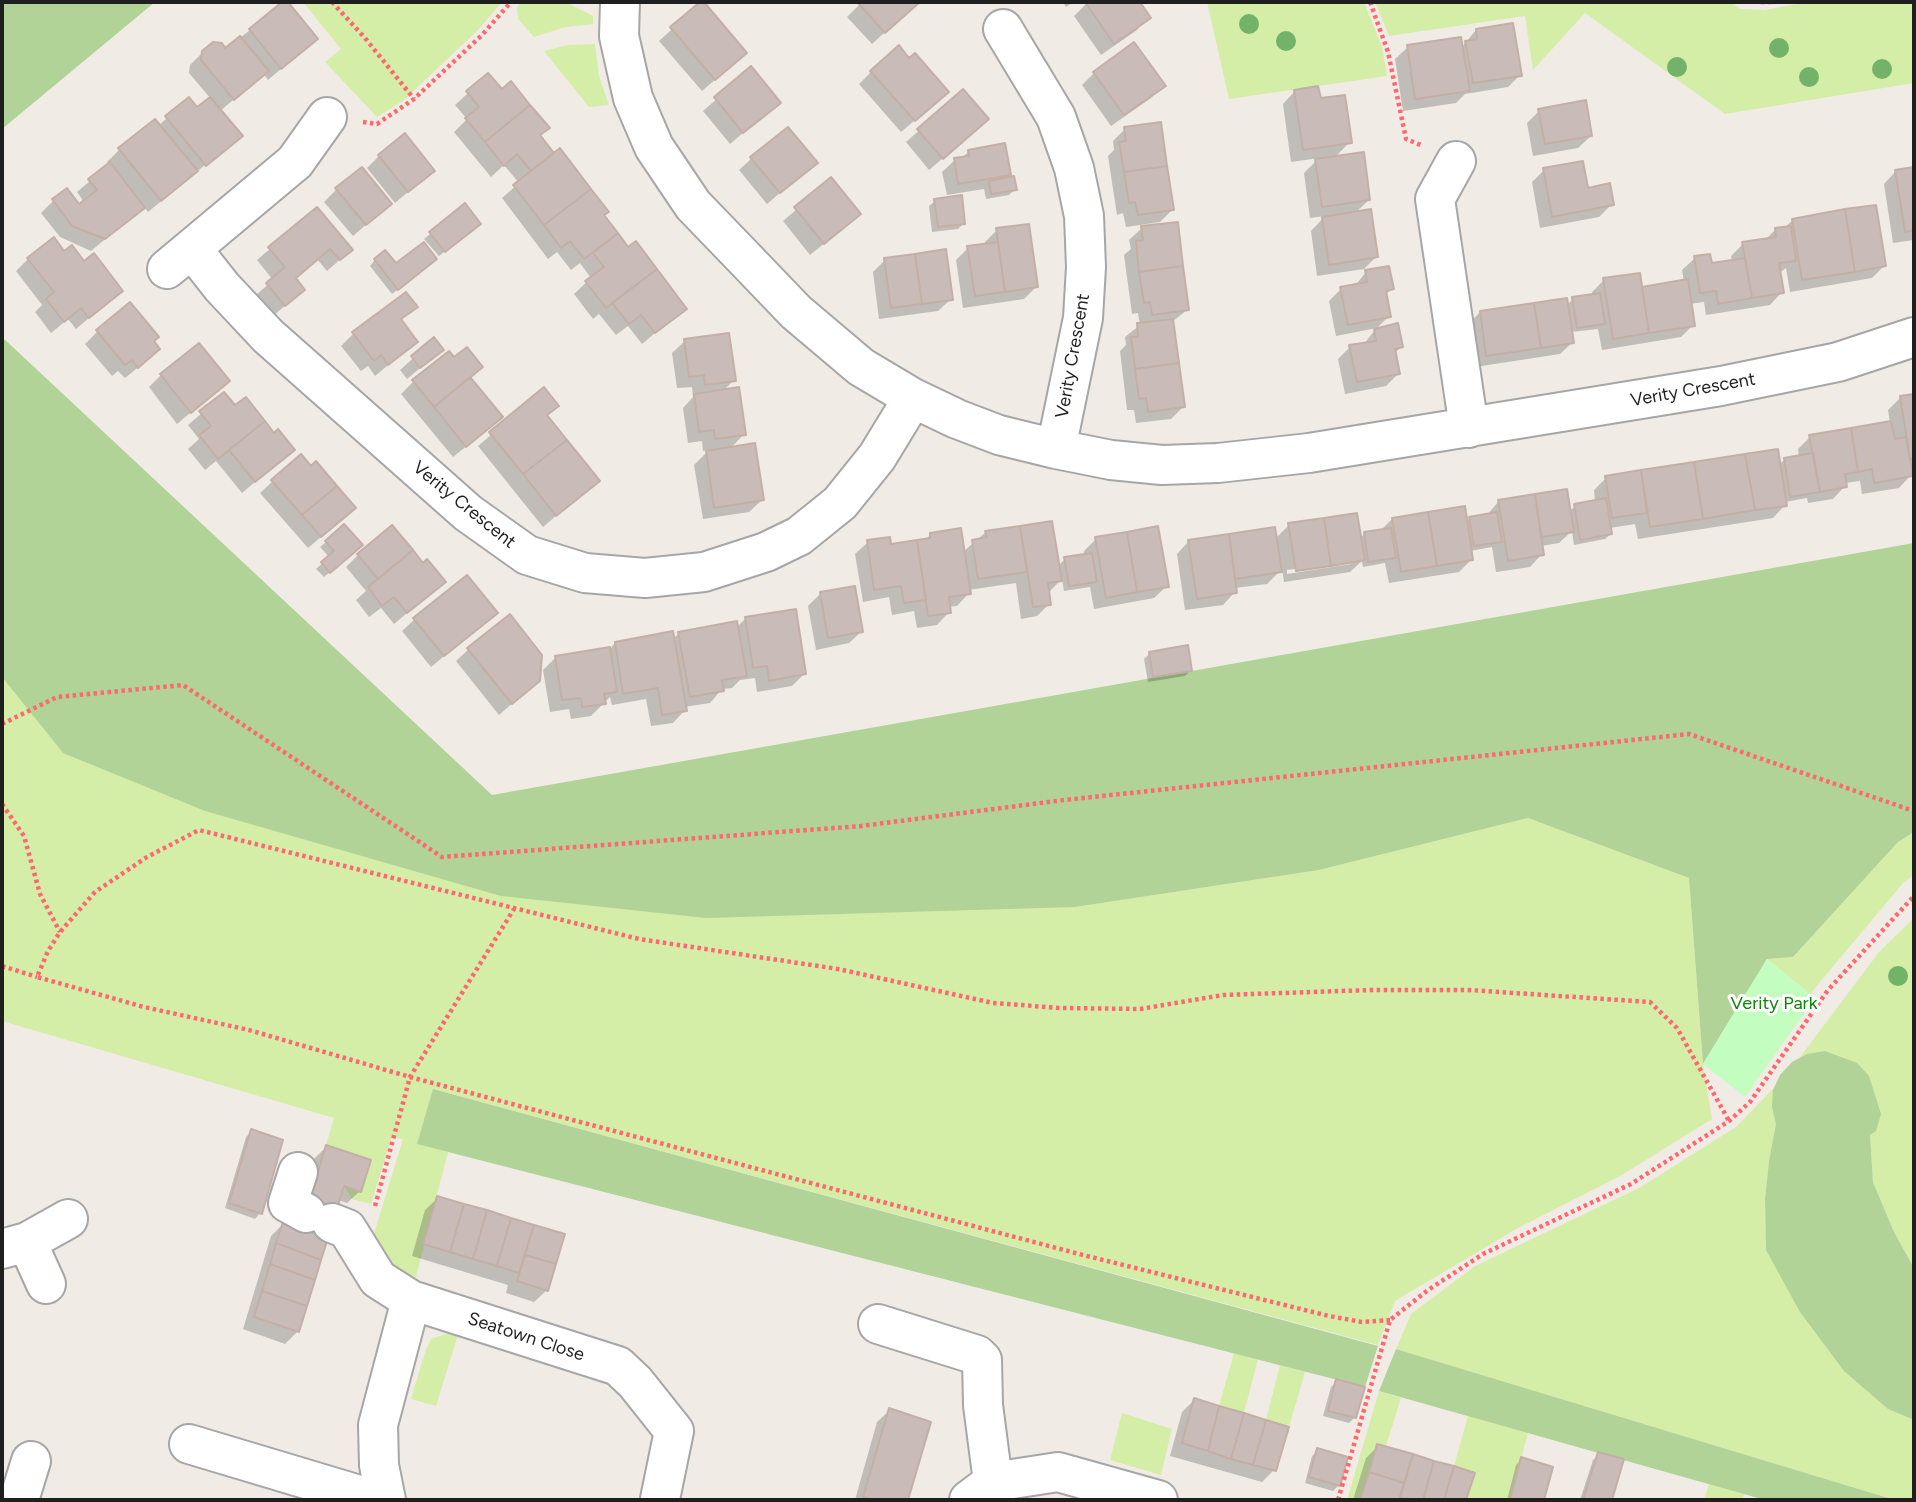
<!DOCTYPE html>
<html>
<head>
<meta charset="utf-8">
<style>
  body { margin:0 }
  #map { position:relative; width:1916px; height:1502px; overflow:hidden; background:#f1ebe5; font-family:Figtree,sans-serif }
  canvas { display:block }
  .frame { position:absolute; inset:0; border:4px solid #1f1f1f; pointer-events:none }
</style>
</head>
<body>
<div id="map">
<canvas width="1916" height="1502"></canvas>
<div class="frame"></div>
</div>
<script>
const ctx = document.querySelector('canvas').getContext('2d');
ctx.lineJoin = 'round';
function paint(path, color) { ctx.fillStyle = color; ctx.fill(path, 'evenodd'); }
const toPath = rows => new Path2D(rows.map(r => 'M' + r).join(''));
function trace(path, color, width, dash) { ctx.strokeStyle = color; ctx.lineWidth = width; ctx.lineCap = dash ? 'butt' : 'round'; ctx.setLineDash(dash || []); ctx.stroke(path); }
function label(font, color, halo, rows, align = 'center') {
  ctx.font = font + ' Figtree,sans-serif'; ctx.lineWidth = 6; ctx.setLineDash([]); ctx.textBaseline = 'middle'; ctx.strokeStyle = halo; ctx.fillStyle = color; for (const [text, x, y, turn = 0] of rows) {
    ctx.save(); ctx.translate(x, y); ctx.rotate((+turn || 0) * Math.PI / 180); ctx.textAlign = isNaN(turn) ? turn : align; if (halo) ctx.strokeText(text, 0, 0); ctx.fillText(text, 0, 0); ctx.restore();
  }
}
paint(toPath([
  [303,2,502,2,480,28,403,101,377,117,325,62,341,49],
  [521,2,566,2,593,16,593,24,566,27,534,37,518,19,517,7],
  [1207,2,1364,2,1382,47,1387,76,1229,99],
  [1375,2,1730,2,1741,9,1765,10,1807,2,1914,2,1914,83,1725,114,1585,13,1533,70,1525,16,1389,36],
  [595,44,599,76,609,105,589,107,544,51,568,45],
  [2,677,63,753,1075,907,1319,870,1528,818,1689,878,1703,1064,1712,1119,1622,1175,1518,1228,1395,1301,1378,1345,433,1089,418,1144,448,1152,416,1277,392,1269,372,1240,403,1139,392,1137,371,1204,352,1199,344,1186,361,1192,371,1160,326,1145,334,1118,2,1021],
  [1914,832,1914,875,1903,883,1810,994,1767,959,1793,957,1898,842],
  [1914,918,1914,1268,1894,1232,1873,1182,1869,1123,1769,1161,1765,1199,1766,1250,1888,1409,1914,1420,1914,1500,1895,1500,1396,1349,1411,1314,1475,1266,1639,1188,1736,1127,1788,1073,1879,952],
  [448,1333,458,1335,436,1406,411,1399,426,1349,431,1339],
  [1234,1353,1258,1359,1244,1413,1219,1406],
  [1280,1365,1305,1372,1289,1427,1266,1420],
  [1379,1391,1401,1398,1386,1446,1377,1444,1360,1500,1347,1500],
  [1122,1413,1172,1429,1161,1475,1110,1460],
  [1468,1416,1528,1433,1510,1500,1466,1500,1474,1473,1454,1466],
  [1709,1484,1744,1494,1742,1500,1704,1500]
]), '#d4eea8');
paint(toPath([
  [2,2,155,2,2,129],
  [2,337,492,795,1914,543,1914,832,1898,842,1793,957,1767,959,1703,1064,1689,878,1528,818,1319,870,1075,907,706,918,501,896,205,811,63,753,2,677],
  [1825,1051,1857,1063,1869,1076,1881,1114,1876,1131,1870,1135,1873,1182,1894,1232,1914,1268,1914,1420,1888,1409,1844,1371,1800,1312,1766,1250,1765,1199,1769,1161,1776,1124,1772,1107,1773,1090,1780,1075,1792,1062,1807,1054],
  [433,1089,1378,1346,1365,1387,417,1144],
  [1396,1349,1895,1500,1765,1500,1379,1391]
]), '#b1d397');
paint(toPath([
  [1767,959,1815,998,1745,1097,1703,1064]
]), '#c4fdc0');
paint(toPath([
  [285,2,316,39,268,80,264,74,220,111,240,136,148,212,144,207,91,251,60,237,41,213,53,201,79,206,84,202,77,192,109,165,107,162,119,150,154,121,158,126,189,99,197,110,211,99,189,73,190,65,203,52,225,50],
  [702,2,732,65,702,91,659,41],
  [862,2,918,2,872,44,847,17],
  [1063,2,1073,2,1066,7],
  [1088,2,1138,2,1149,17,1137,30,1101,55,1074,16],
  [1476,30,1520,75,1508,87,1465,94,1456,103,1403,111,1395,59,1408,47,1461,48],
  [751,69,778,103,730,144,703,111],
  [871,72,934,104,901,132,859,84],
  [1094,73,1163,85,1151,98,1111,126,1082,85],
  [488,75,502,91,547,128,539,136,627,249,685,308,642,344,628,326,616,335,599,314,593,319,574,294,591,278,580,263,571,270,557,252,548,259,502,198,519,183,504,165,491,177,454,132,467,119,455,105],
  [1295,91,1319,100,1350,142,1334,158,1369,200,1355,213,1376,257,1364,269,1317,276,1311,231,1325,216,1310,218,1304,173,1319,158,1291,162,1283,104],
  [963,92,975,131,929,170,906,142],
  [1539,111,1591,136,1578,148,1533,156,1527,123],
  [1125,129,1172,210,1160,222,1126,227,1123,213,1117,215,1108,156,1114,150,1113,141],
  [969,151,1009,175,1004,179,1015,189,1009,195,986,199,984,189,947,195,942,172,955,160,961,159],
  [379,156,433,171,395,203,367,168],
  [752,158,815,163,767,204,739,170],
  [1914,168,1914,240,1893,243,1884,184,1896,171],
  [1544,170,1612,204,1599,217,1540,228,1532,182],
  [831,180,846,226,810,255,783,221],
  [336,190,390,204,353,236,324,202],
  [935,201,964,223,958,229,932,232,929,206],
  [465,206,473,229,439,256,424,239],
  [316,209,351,250,327,271,317,259,294,279,303,290,272,317,255,296,273,280,257,260],
  [1793,220,1884,266,1872,278,1790,292,1786,268,1779,273,1782,292,1770,305,1706,315,1704,302,1690,304,1693,325,1681,337,1602,350,1598,329,1571,332,1573,342,1560,354,1475,367,1468,325,1480,312,1567,305,1573,299,1593,296,1592,292,1604,280,1640,289,1684,282,1682,270,1695,258,1711,265,1732,262,1731,256,1743,244,1765,240,1775,230,1784,228],
  [1142,228,1187,310,1172,322,1183,407,1171,419,1136,423,1134,410,1127,410,1120,351,1126,345,1125,337,1140,325,1138,313,1132,314,1124,255,1131,249,1129,240],
  [997,230,1036,287,1024,299,963,308,956,260,968,248,985,246,985,242],
  [64,253,83,263,121,291,76,329,68,319,51,333,35,312,42,305,16,271,28,259],
  [375,260,395,266,429,265,392,294,370,266],
  [885,260,951,299,938,311,879,319,873,272],
  [1366,272,1392,289,1385,295,1389,316,1377,328,1336,336,1329,301,1341,289,1354,287],
  [415,307,400,321,416,342,375,376,368,366,361,371,341,346,354,333],
  [1375,330,1401,347,1394,354,1398,374,1386,386,1345,394,1338,359,1350,347,1363,345],
  [97,332,152,341,146,361,125,378,118,371,112,376,85,344],
  [434,340,442,350,407,379,400,370],
  [685,341,734,380,722,392,744,434,730,449,762,500,749,512,703,519,694,465,709,450,703,451,702,441,688,443,683,408,693,397,692,387,677,388,672,353],
  [454,360,481,367,469,379,488,429,453,457,401,394,413,382],
  [161,375,228,381,177,424,149,387],
  [544,390,557,406,546,416,597,481,543,527,478,446],
  [224,394,235,407,293,450,242,493,216,461,205,470,188,449,199,439,188,425],
  [1914,396,1914,468,1910,469,1911,475,1899,488,1862,494,1860,481,1845,483,1845,486,1833,499,1808,503,1807,498,1785,502,1785,505,1773,518,1638,539,1635,524,1610,528,1611,534,1605,539,1574,545,1572,531,1559,543,1541,546,1542,554,1530,567,1496,572,1492,547,1470,551,1471,560,1459,572,1389,583,1385,563,1363,567,1362,561,1350,572,1284,582,1282,569,1267,584,1235,588,1235,592,1223,605,1185,610,1177,554,1189,541,1275,539,1289,525,1359,539,1364,534,1380,531,1392,519,1466,523,1470,518,1487,515,1499,501,1569,512,1575,506,1595,502,1594,490,1606,478,1776,451,1779,465,1785,459,1799,457,1798,449,1810,437,1890,423,1888,410,1900,398],
  [1351,561,1351,564,1287,574,1287,570],
  [273,481,341,520,308,548,260,493],
  [1051,523,1058,566,1065,559,1084,556,1084,551,1096,539,1167,586,1154,598,1094,609,1090,587,1064,591,1062,579,1048,593,1049,604,1037,616,1021,619,1016,583,968,590,969,593,957,606,948,607,949,612,937,625,917,628,914,611,892,615,889,597,863,602,855,554,868,542,890,546,924,541,930,535,963,552,986,532],
  [326,542,355,551,324,577,316,569,329,557,320,547],
  [358,555,423,565,444,582,394,624,381,608,369,617,356,600,366,591,346,567],
  [820,594,862,631,849,643,816,650,808,606],
  [496,613,431,667,402,631,415,619],
  [746,618,804,674,792,686,757,692,755,678,740,680,732,688,722,689,710,703,684,707,685,710,673,723,651,726,646,699,612,705,610,697,591,716,571,719,569,709,550,712,543,670,556,657,610,649,615,643,673,639,679,633,736,628],
  [469,649,538,681,499,715,456,661],
  [1150,653,1190,671,1185,676,1148,682,1144,659],
  [252,1131,260,1213,255,1219,225,1208,246,1137],
  [326,1147,360,1191,347,1203,338,1200,298,1331,285,1344,243,1329,271,1236,283,1224,294,1228,314,1159],
  [438,1198,563,1235,547,1290,534,1302,506,1293,508,1285,412,1256,425,1210],
  [1337,1381,1355,1417,1349,1423,1323,1416,1331,1387],
  [1194,1400,1274,1470,1262,1482,1170,1456,1182,1412],
  [890,1410,929,1423,906,1500,855,1500,877,1422],
  [1378,1446,1472,1474,1464,1500,1353,1500,1366,1458],
  [1318,1450,1339,1485,1333,1491,1305,1483,1312,1456],
  [1599,1454,1622,1461,1610,1500,1580,1500,1593,1460],
  [1522,1459,1551,1468,1543,1500,1507,1500,1516,1465]
]), '#0003');
const building = toPath([
  [282,2,288,2,318,39,281,69,249,29,282,2],
  [700,2,704,2,747,53,715,80,670,27,700,2],
  [860,2,920,2,885,33,858,3,860,2],
  [1085,2,1140,2,1151,18,1114,44,1085,2],
  [1513,23,1522,76,1473,83,1465,41,1477,39,1476,29,1513,23],
  [240,36,269,71,234,100,201,60,202,51,213,42,222,43,225,48,240,36],
  [1461,37,1470,91,1415,99,1407,45,1461,37],
  [1134,42,1166,86,1124,115,1093,72,1134,42],
  [899,45,909,58,915,53,949,92,915,121,870,71,899,45],
  [751,66,781,103,743,133,714,97,751,66],
  [488,73,502,89,511,81,530,105,485,142,465,118,479,107,466,91,488,73],
  [1318,86,1321,98,1345,95,1352,143,1303,150,1294,90,1318,86],
  [963,89,989,119,943,159,917,129,963,89],
  [189,97,197,107,210,97,243,136,206,166,165,116,189,97],
  [1586,100,1592,136,1545,144,1538,109,1586,100],
  [530,105,550,128,540,135,554,153,531,171,517,154,504,166,485,142,530,105],
  [155,119,198,171,161,201,118,148,155,119],
  [1161,122,1167,166,1124,172,1119,142,1126,141,1124,127,1161,122],
  [788,127,818,163,780,193,750,157,788,127],
  [405,133,435,171,408,192,378,155,405,133],
  [1005,143,1011,175,958,184,954,158,969,156,968,150,1005,143],
  [560,148,591,189,544,225,513,185,560,148],
  [1364,152,1370,200,1322,207,1315,159,1364,152],
  [1583,161,1588,188,1610,183,1614,205,1552,217,1543,168,1583,161],
  [110,162,145,208,105,239,72,226,52,199,67,188,79,204,97,190,88,179,110,162],
  [1167,166,1174,210,1138,215,1135,202,1129,203,1124,172,1167,166],
  [362,167,392,204,366,225,335,188,362,167],
  [1914,167,1914,230,1905,232,1895,170,1914,167],
  [1014,176,1017,190,991,194,989,181,1014,176],
  [831,177,861,214,824,244,794,207,831,177],
  [591,189,609,212,604,215,618,233,584,259,570,241,561,248,544,225,591,189],
  [962,195,965,224,938,227,934,199,962,195],
  [465,203,481,224,445,252,429,232,465,203],
  [1876,205,1886,266,1855,272,1845,209,1876,205],
  [317,207,353,250,340,260,330,249,296,278,305,290,285,306,266,283,285,267,268,247,317,207],
  [1371,209,1378,257,1329,265,1322,217,1371,209],
  [1845,209,1855,272,1802,280,1792,219,1845,209],
  [1178,222,1183,266,1139,272,1136,241,1143,240,1141,226,1178,222],
  [1029,224,1038,287,1005,292,996,228,1029,224],
  [1791,226,1796,261,1779,263,1784,293,1752,298,1742,242,1776,237,1775,228,1791,226],
  [618,233,628,247,636,241,657,269,606,308,585,281,604,267,593,253,618,233],
  [54,237,64,251,72,245,84,261,94,253,123,291,89,318,81,308,64,322,46,299,54,292,27,258,54,237],
  [424,242,437,259,398,290,374,259,385,250,396,263,424,242],
  [998,242,1005,292,975,296,967,246,998,242],
  [946,249,953,300,922,304,915,254,946,249],
  [915,254,922,304,891,308,884,258,915,254],
  [1710,254,1712,263,1745,258,1752,298,1718,304,1716,291,1700,293,1694,256,1710,254],
  [1183,266,1189,310,1152,315,1150,302,1144,303,1139,272,1183,266],
  [1389,266,1394,289,1386,291,1391,317,1348,325,1340,287,1367,282,1365,270,1389,266],
  [657,269,687,309,655,333,641,315,629,324,612,303,657,269],
  [1640,273,1649,333,1613,339,1603,278,1640,273],
  [1688,279,1695,326,1649,333,1642,287,1688,279],
  [406,292,418,307,401,319,418,342,388,365,381,355,374,361,352,332,406,292],
  [1600,293,1605,324,1577,328,1572,297,1600,293],
  [1567,298,1574,343,1541,348,1534,303,1567,298],
  [130,302,159,337,154,341,160,349,138,368,132,360,125,365,96,330,130,302],
  [1534,303,1541,348,1486,356,1480,311,1534,303],
  [1173,319,1179,363,1135,369,1131,337,1138,337,1137,323,1173,319],
  [1398,323,1403,347,1395,349,1400,374,1357,382,1349,345,1376,341,1374,329,1398,323],
  [729,333,736,381,705,385,704,375,689,377,684,339,729,333],
  [434,337,444,350,420,368,411,356,434,337],
  [199,343,230,381,191,413,160,374,199,343],
  [467,347,483,367,434,407,412,380,449,351,454,357,467,347],
  [1179,363,1185,407,1148,412,1146,398,1139,399,1135,369,1179,363],
  [470,377,503,417,466,447,434,407,470,377],
  [544,387,559,406,547,415,567,440,523,474,489,432,544,387],
  [739,387,746,435,715,439,714,430,699,432,694,394,739,387],
  [224,392,235,405,246,397,265,421,218,459,199,435,211,426,199,411,224,392],
  [1914,394,1914,459,1910,459,1900,396,1914,394],
  [265,421,274,433,278,429,295,450,255,482,229,450,265,421],
  [1891,421,1895,439,1906,437,1913,476,1874,483,1872,469,1858,472,1851,428,1891,421],
  [1851,428,1858,472,1845,474,1847,487,1820,492,1809,435,1851,428],
  [567,440,600,481,556,516,523,474,567,440],
  [755,443,764,500,714,508,706,451,755,443],
  [1778,449,1787,506,1755,510,1745,454,1778,449],
  [1813,453,1820,492,1790,497,1784,458,1813,453],
  [301,454,311,466,316,461,337,486,302,515,271,480,301,454],
  [1745,454,1755,510,1703,519,1694,462,1745,454],
  [1694,462,1703,519,1650,527,1641,470,1694,462],
  [1641,470,1647,513,1612,518,1605,476,1641,470],
  [337,486,356,508,321,537,302,515,337,486],
  [1567,489,1574,532,1541,537,1535,494,1567,489],
  [1535,494,1544,555,1508,561,1498,500,1535,494],
  [1606,498,1612,534,1580,540,1574,504,1606,498],
  [1465,506,1473,560,1437,566,1428,512,1465,506],
  [1428,512,1437,566,1401,572,1392,518,1428,512],
  [1497,512,1502,542,1474,546,1469,517,1497,512],
  [1357,513,1365,560,1331,566,1324,518,1357,513],
  [1324,518,1331,566,1296,571,1288,523,1324,518],
  [1052,521,1062,581,1048,583,1051,605,1033,607,1020,526,1052,521],
  [344,524,363,545,330,573,321,562,334,551,325,541,344,524],
  [392,525,413,550,378,579,357,554,392,525],
  [1020,526,1027,572,978,579,972,540,987,537,985,531,1020,526],
  [1158,526,1169,587,1137,592,1127,532,1158,526],
  [1275,527,1282,572,1235,579,1229,534,1275,527],
  [961,528,971,594,949,597,951,613,928,616,917,540,930,538,930,533,961,528],
  [1391,528,1396,558,1368,562,1364,532,1391,528],
  [1127,532,1137,592,1106,598,1095,537,1127,532],
  [1229,534,1237,593,1197,599,1188,540,1229,534],
  [890,537,891,544,917,540,926,600,904,603,901,586,874,590,867,540,890,537],
  [413,550,423,563,427,559,446,582,407,613,394,597,382,606,368,587,413,550],
  [1092,553,1097,582,1069,586,1064,557,1092,553],
  [467,575,498,613,444,656,413,618,467,575],
  [855,586,863,632,828,638,820,592,855,586],
  [796,609,806,674,769,681,767,666,753,668,745,617,796,609],
  [510,614,542,655,540,681,512,704,467,648,510,614],
  [737,621,747,676,722,680,724,691,690,697,678,632,737,621],
  [673,631,687,711,662,715,658,688,623,694,615,642,673,631],
  [1188,645,1192,671,1153,677,1149,652,1188,645],
  [610,647,617,692,604,694,606,704,582,707,581,698,562,700,555,656,610,647],
  [251,1129,283,1140,262,1214,229,1203,251,1129],
  [326,1145,371,1160,361,1192,344,1186,328,1238,301,1228,326,1145],
  [437,1196,464,1204,450,1252,423,1244,437,1196],
  [464,1204,487,1210,473,1259,450,1252,464,1204],
  [487,1210,511,1218,497,1266,473,1259,487,1210],
  [511,1218,534,1225,519,1273,497,1266,511,1218],
  [283,1222,328,1238,321,1260,276,1243,283,1222],
  [534,1225,565,1234,556,1264,525,1255,534,1225],
  [276,1243,321,1260,315,1280,270,1264,276,1243],
  [525,1255,556,1264,548,1291,517,1281,525,1255],
  [270,1264,315,1280,307,1306,262,1291,270,1264],
  [262,1291,307,1306,299,1332,254,1317,262,1291],
  [1336,1379,1365,1387,1356,1418,1328,1411,1336,1379],
  [1194,1398,1219,1406,1208,1451,1182,1443,1194,1398],
  [1219,1406,1244,1413,1231,1459,1208,1451,1219,1406],
  [889,1408,931,1422,908,1500,873,1500,863,1497,889,1408],
  [1244,1413,1266,1420,1253,1465,1231,1459,1244,1413],
  [1266,1420,1289,1427,1276,1471,1253,1465,1266,1420],
  [1377,1444,1413,1454,1404,1483,1369,1472,1377,1444],
  [1317,1448,1348,1457,1340,1486,1309,1477,1317,1448],
  [1598,1452,1624,1459,1612,1500,1583,1500,1598,1452],
  [1413,1454,1434,1461,1423,1500,1400,1498,1413,1454],
  [1521,1457,1553,1467,1544,1500,1510,1500,1521,1457],
  [1434,1461,1454,1466,1444,1500,1423,1500,1434,1461],
  [1454,1466,1475,1473,1466,1500,1444,1500,1454,1466],
  [1369,1472,1404,1483,1399,1500,1360,1500,1369,1472]
]);
paint(building, '#c9bcb8');
trace(building, '#c3afa6', 2);
const minor = toPath([
  [620,2,619,36,633,98,654,147,693,205,748,262,796,312,861,367,913,398,957,419,999,435,1056,449,1111,460,1162,465,1218,463,1309,453,1721,386,1838,362,1914,337],
  [1003,29,1056,117,1074,168,1084,216,1086,267,1083,318,1056,449],
  [1456,161,1435,199,1469,428],
  [192,249,222,287,268,336,468,513,527,555,585,573,645,578,704,572,766,552,799,536,840,503,877,457,913,398],
  [167,269,295,162,327,117],
  [298,1172,288,1203,306,1213],
  [332,1223,347,1229,378,1279,411,1300],
  [27,1242,46,1284],
  [2,1249,27,1242,68,1219],
  [878,1324,977,1355,982,1360,983,1405,993,1482],
  [189,1444,376,1500],
  [19,1500,31,1461],
  [386,1500,379,1465,378,1425,411,1300,618,1366,635,1382,674,1431,660,1499],
  [969,1500,993,1482,1058,1472,1158,1500]
]);
trace(minor, '#a6a6a6', 42);
trace(toPath([
  [332,2,365,38,414,99],
  [1370,2,1388,52,1406,139,1423,146],
  [1761,2,1774,2],
  [363,122,377,124,414,99,482,35,511,2],
  [2,724,57,697,183,685,442,857,861,826,1064,800,1689,734,1914,811],
  [2,804,24,836,40,894,60,932],
  [2,966,37,977],
  [375,1206,410,1077,514,909],
  [1390,1320,1362,1322,1329,1316,1083,1255,410,1077,249,1030,144,1007,37,977,48,951,60,932,95,892,147,857,199,830,639,939,838,969,993,1003,1060,1008,1140,1009,1223,995,1371,990,1469,990,1650,1002,1677,1028,1729,1121],
  [1338,1500,1390,1320,1428,1290,1483,1254,1631,1184,1729,1121,1750,1102,1828,990,1914,896]
]), '#ff686e', 4.5, [3.5, 3.5]);
trace(minor, '#fff', 38);
ctx.fillStyle = '#73b369';
for (const [x, y] of [
  [1249,24],
  [1286,41],
  [1779,48],
  [1677,67],
  [1882,69],
  [1809,77],
  [1898,976]
]) { ctx.beginPath(); ctx.arc(x, y, 10, 0, 2 * Math.PI); ctx.fill(); }
label('18px', '#1f1f1f', '#fff', [
  ["Verity Crescent",1073,356,-80],
  ["Verity Crescent",1693,390,-10],
  ["Verity Crescent",464,505,39],
  ["Seatown Close",526,1337,18]
]);
label('18px', '#0c8604', '#fff', [
  ["Verity Park",1774,1004]
]);
</script>
</body>
</html>
